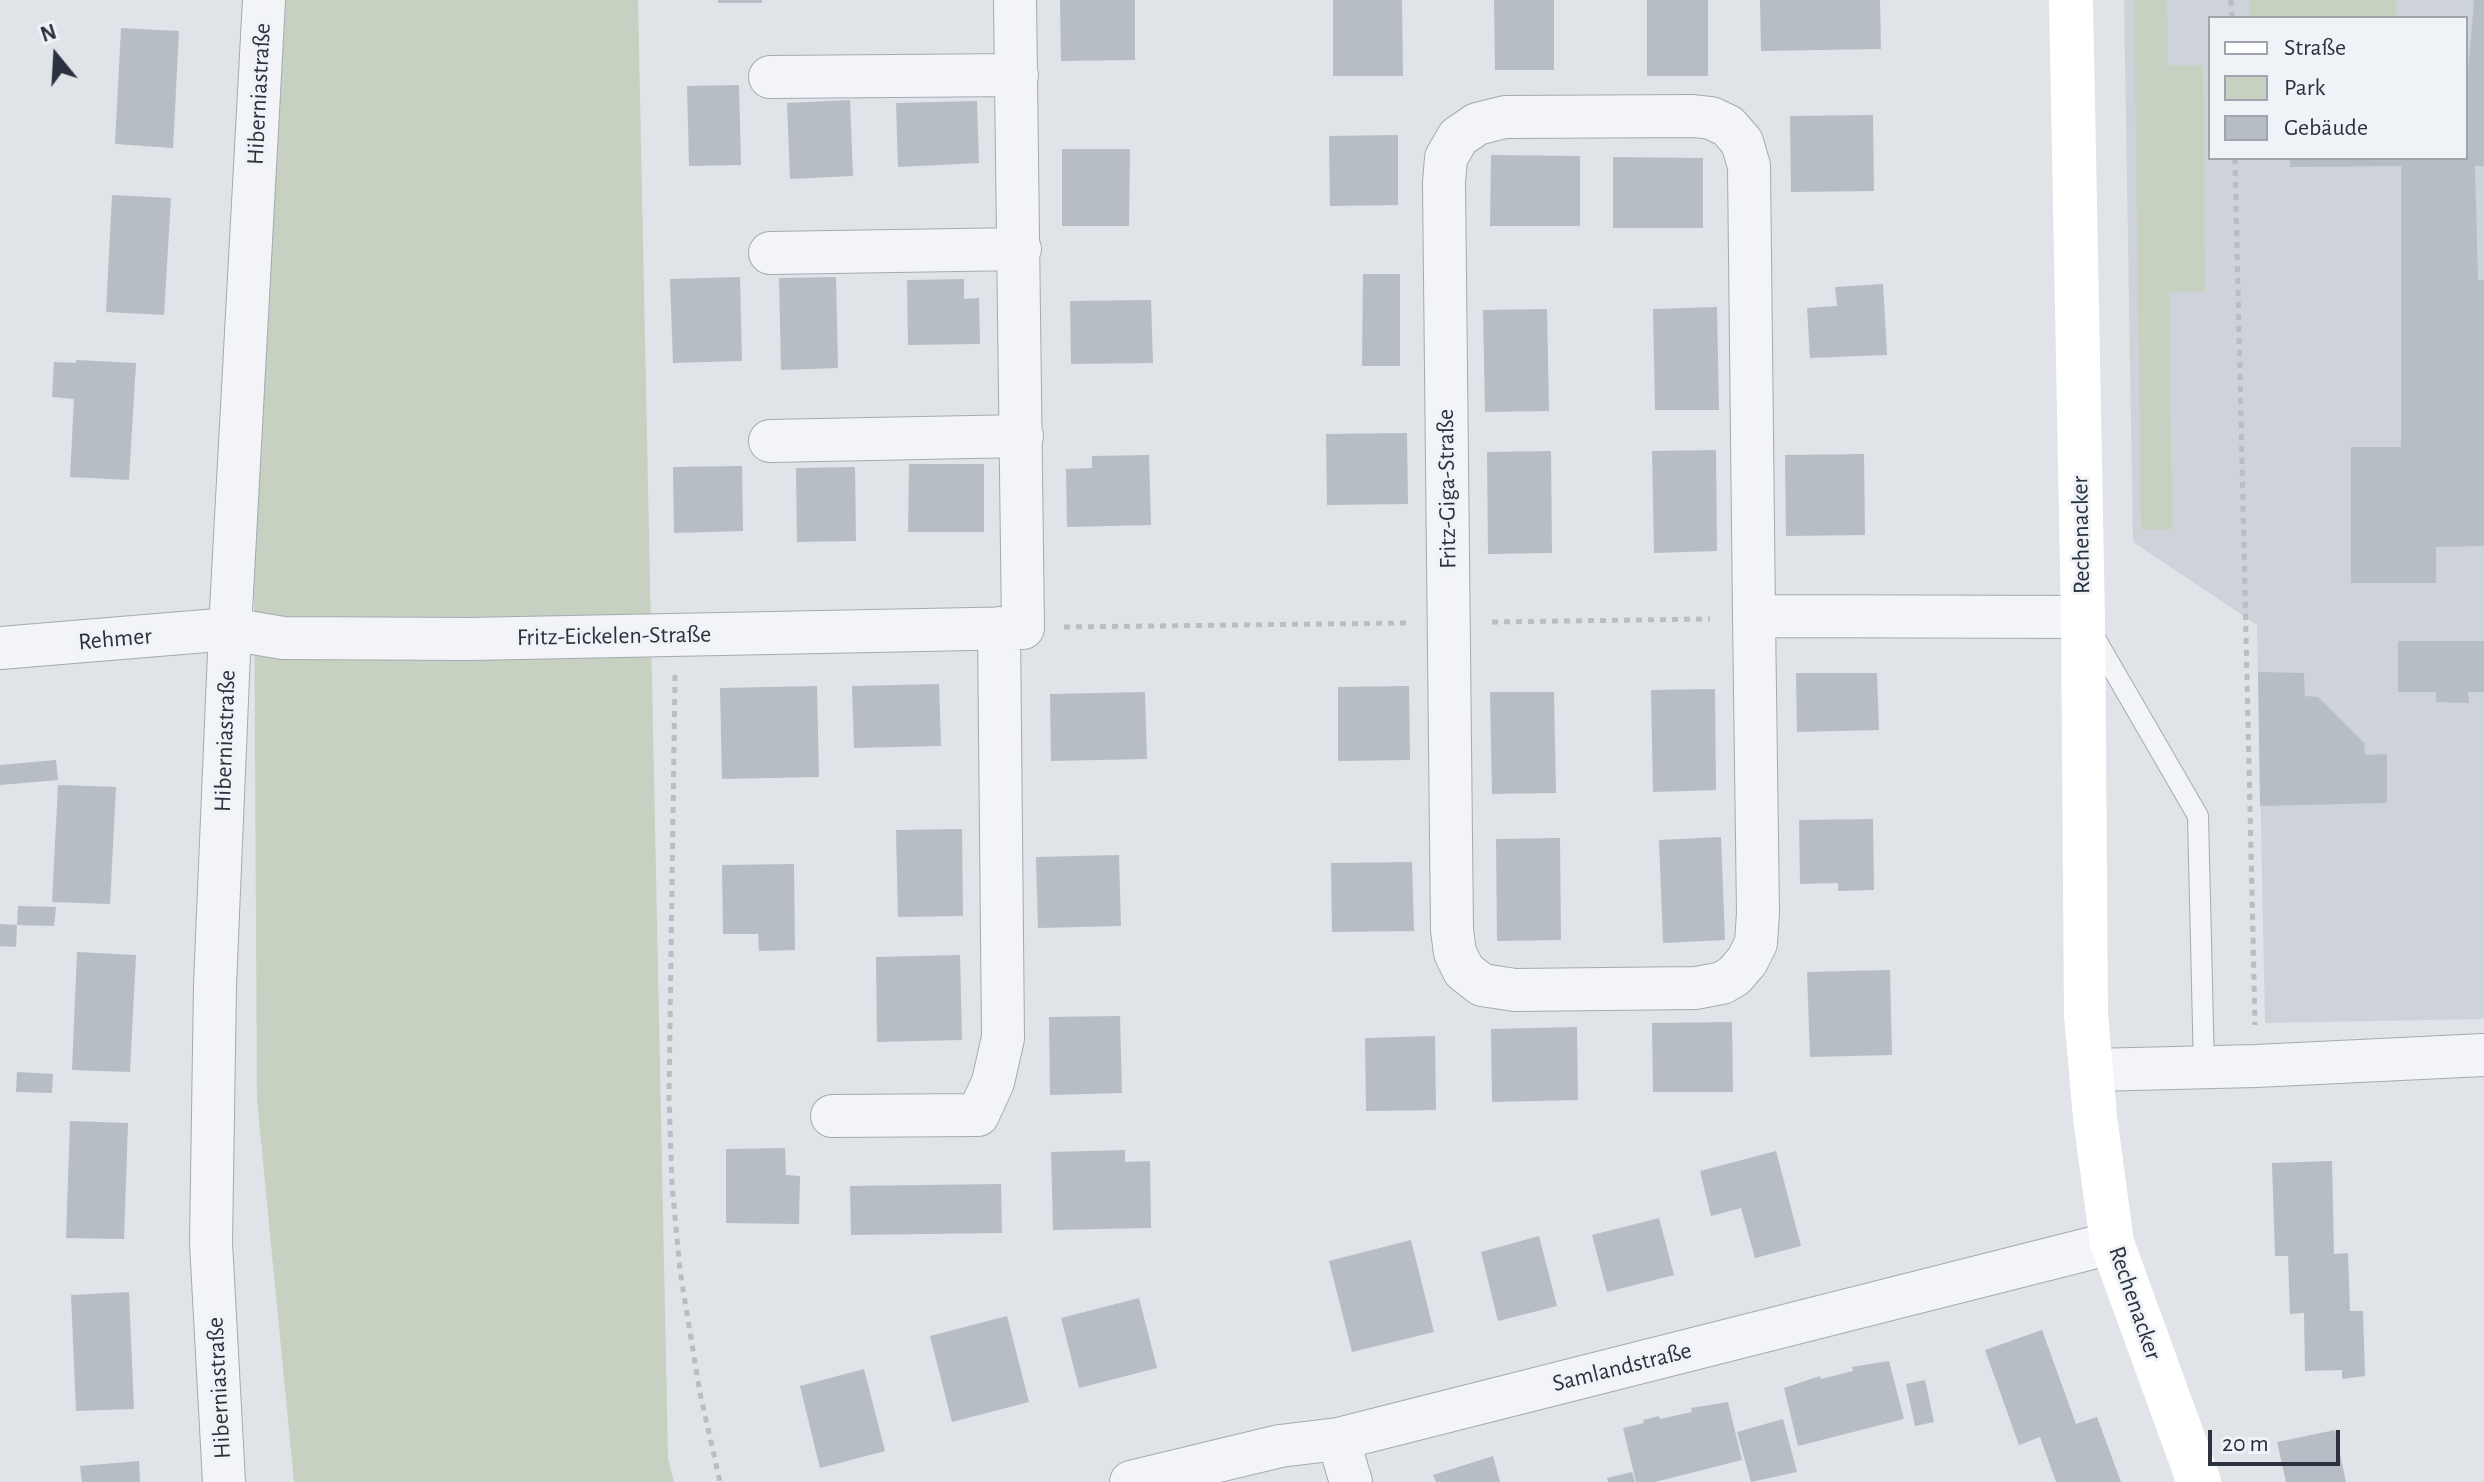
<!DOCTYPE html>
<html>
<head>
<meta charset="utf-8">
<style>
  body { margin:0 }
  #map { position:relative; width:2484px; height:1482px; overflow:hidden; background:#e0e3e8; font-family:"Alegreya Sans",sans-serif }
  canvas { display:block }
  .legend { position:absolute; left:2208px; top:16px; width:260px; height:144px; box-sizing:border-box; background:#eff2f6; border:2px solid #a0a5ac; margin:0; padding:10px 14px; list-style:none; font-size:24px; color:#29323e }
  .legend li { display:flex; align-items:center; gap:16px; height:40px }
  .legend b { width:40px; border:2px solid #a0a5ac }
  .north { position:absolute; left:16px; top:16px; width:80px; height:80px; -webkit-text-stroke:6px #eff2f6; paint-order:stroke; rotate:342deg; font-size:22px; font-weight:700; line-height:32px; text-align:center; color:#29323e }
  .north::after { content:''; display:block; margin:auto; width:28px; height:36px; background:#29323e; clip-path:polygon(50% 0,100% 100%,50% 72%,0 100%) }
  .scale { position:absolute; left:2208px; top:1430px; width:132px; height:36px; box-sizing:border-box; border:4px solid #29323e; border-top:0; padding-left:10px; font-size:24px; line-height:28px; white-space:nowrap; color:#29323e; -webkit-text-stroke:6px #eff2f6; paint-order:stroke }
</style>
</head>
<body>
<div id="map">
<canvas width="2484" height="1482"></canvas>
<ul class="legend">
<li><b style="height:10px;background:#fff"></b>Straße</li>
<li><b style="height:22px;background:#c6d1c1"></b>Park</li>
<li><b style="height:22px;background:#b7bdc5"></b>Gebäude</li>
</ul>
<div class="north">N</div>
<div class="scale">20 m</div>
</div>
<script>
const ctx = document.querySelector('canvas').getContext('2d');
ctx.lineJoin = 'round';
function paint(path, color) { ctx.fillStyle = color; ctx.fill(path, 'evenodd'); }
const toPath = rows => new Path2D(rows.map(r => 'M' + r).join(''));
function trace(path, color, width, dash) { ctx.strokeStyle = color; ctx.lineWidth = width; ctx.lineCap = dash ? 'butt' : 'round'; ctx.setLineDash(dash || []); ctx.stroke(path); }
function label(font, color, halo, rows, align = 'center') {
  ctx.font = font + ' "Alegreya Sans",sans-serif'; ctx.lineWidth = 6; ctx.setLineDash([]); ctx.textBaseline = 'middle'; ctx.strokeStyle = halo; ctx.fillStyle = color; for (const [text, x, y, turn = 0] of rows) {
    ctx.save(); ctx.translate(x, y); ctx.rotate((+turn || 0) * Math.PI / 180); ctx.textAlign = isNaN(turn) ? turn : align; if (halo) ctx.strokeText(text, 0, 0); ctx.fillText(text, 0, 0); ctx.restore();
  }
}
paint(toPath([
  [2124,0,2484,0,2484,1019,2265,1023,2257,625,2133,542],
  [2210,18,2466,18,2466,158,2210,158]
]), '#ced3da');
paint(toPath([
  [268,0,638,0,668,1458,674,1482,294,1482,257,1099,254,571],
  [2134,0,2167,0,2168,65,2203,65,2205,291,2169,292,2172,529,2141,530],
  [2249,0,2396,0,2397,18,2249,18]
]), '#c6d1c1');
paint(toPath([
  [718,0,762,0,762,3,718,3],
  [1060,0,1135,0,1135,60,1061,61],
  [1333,0,1402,0,1403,76,1333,76],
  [1494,0,1554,0,1554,70,1495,70],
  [1647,0,1708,0,1708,76,1647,76],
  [1760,0,1880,0,1881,49,1761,51],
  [2474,0,2484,0,2484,166,2475,166,2478,280,2484,280,2484,546,2436,547,2436,583,2351,583,2351,447,2401,447,2401,166,2290,167,2290,158,2466,158,2466,97],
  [121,28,179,31,173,148,115,144],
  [739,85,741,165,689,166,687,86],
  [850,100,853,176,790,179,787,103],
  [977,101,979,163,898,167,896,103],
  [1873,115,1874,191,1791,192,1790,116],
  [1398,135,1398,205,1330,206,1329,136],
  [1062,149,1130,149,1129,226,1062,226],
  [1491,155,1580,156,1580,226,1490,226],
  [1613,157,1703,158,1703,228,1613,228],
  [112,195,171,198,164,315,106,312],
  [1363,274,1400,274,1400,366,1362,366],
  [740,277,742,361,673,363,670,279],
  [836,277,838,368,781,370,779,278],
  [964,279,964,299,979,298,980,344,908,345,907,280],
  [1883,284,1887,355,1810,358,1807,308,1837,306,1835,287],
  [1151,300,1153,363,1071,364,1070,301],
  [1717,307,1719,410,1655,410,1653,309],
  [1547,309,1549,411,1485,412,1483,310],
  [76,360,136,363,129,480,70,477,74,399,52,397,54,362,76,363],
  [1407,433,1408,504,1327,505,1326,434],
  [1716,450,1717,551,1654,553,1652,451],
  [1551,451,1552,553,1488,554,1487,452],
  [1864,454,1865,535,1786,536,1785,455],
  [1149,455,1151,525,1067,527,1066,469,1092,468,1092,456],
  [909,464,984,464,984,532,908,532],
  [742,466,743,531,674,533,673,467],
  [855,467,856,541,797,542,796,468],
  [2398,641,2484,641,2484,692,2468,692,2469,703,2436,702,2436,692,2398,692],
  [2258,672,2304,673,2305,696,2318,697,2364,743,2365,755,2387,754,2387,803,2260,806],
  [1796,673,1877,673,1879,730,1797,732],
  [939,684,941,746,854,748,852,686],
  [817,686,819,777,722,779,720,688],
  [1409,686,1410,760,1338,761,1338,687],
  [1715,689,1716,790,1653,792,1651,690],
  [1145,692,1147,759,1051,761,1050,694],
  [1490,692,1554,692,1556,793,1492,794],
  [56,760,58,780,0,785,0,765],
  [58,785,116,787,110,904,52,902],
  [1873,819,1874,890,1838,891,1838,883,1800,884,1799,820],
  [962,829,963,916,898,917,896,830],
  [1721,837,1725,940,1663,943,1659,840],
  [1560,838,1561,940,1497,941,1496,839],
  [1119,855,1121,926,1038,928,1036,857],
  [1412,862,1414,931,1332,932,1331,863],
  [794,864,795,950,759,951,758,934,723,934,722,865],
  [18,906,56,907,54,926,17,925,16,947,0,946,0,924,17,925],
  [77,952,136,955,130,1072,72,1070],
  [960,955,962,1040,877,1042,876,957],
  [1890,970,1892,1055,1810,1057,1807,972],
  [1120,1016,1122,1093,1050,1095,1049,1017],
  [1732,1022,1733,1092,1653,1092,1652,1023],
  [1577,1027,1578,1100,1492,1102,1491,1029],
  [1435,1036,1436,1110,1366,1111,1365,1038],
  [17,1072,53,1074,52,1093,16,1092],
  [70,1121,128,1123,124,1239,66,1238],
  [785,1148,786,1175,800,1176,799,1224,726,1223,726,1149],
  [1125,1150,1125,1162,1150,1161,1151,1228,1053,1230,1051,1152],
  [1776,1151,1801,1246,1755,1258,1741,1208,1711,1216,1700,1171],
  [2332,1161,2334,1254,2348,1253,2350,1311,2363,1311,2365,1376,2342,1379,2342,1370,2305,1371,2304,1313,2290,1314,2288,1256,2275,1256,2272,1163],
  [1001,1184,1002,1233,851,1235,850,1186],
  [1659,1218,1674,1275,1607,1292,1592,1235],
  [1539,1236,1557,1306,1498,1321,1481,1252],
  [1411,1240,1434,1332,1352,1352,1329,1261],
  [129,1292,134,1409,76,1411,71,1295],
  [1139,1298,1157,1368,1079,1388,1061,1318],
  [1007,1316,1029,1402,952,1422,930,1336],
  [2042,1330,2076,1424,2097,1417,2121,1482,2056,1482,2040,1437,2019,1445,1985,1350],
  [1889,1361,1904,1419,1798,1446,1784,1388,1820,1376,1821,1379,1853,1371,1852,1367],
  [864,1369,885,1451,820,1468,800,1386],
  [1925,1380,1934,1422,1915,1426,1906,1384],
  [1728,1402,1742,1460,1655,1482,1636,1482,1623,1428,1644,1423,1643,1420,1659,1416,1660,1419,1692,1412,1691,1408],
  [1783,1419,1797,1472,1751,1482,1737,1432],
  [2335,1430,2346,1482,2286,1482,2277,1442],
  [1493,1456,1500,1482,1436,1482,1433,1475],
  [139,1461,140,1482,82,1482,80,1466],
  [1632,1472,1635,1482,1608,1482,1607,1478]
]), '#b7bdc5');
const lane = toPath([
  [2092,633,2198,816,2204,1068]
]);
const street = toPath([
  [770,77,1017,75],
  [770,253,1020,249],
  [770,441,1022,436],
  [1754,616,1758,913,1756,943,1747,961,1734,976,1722,983,1696,988,1515,990,1482,985,1464,971,1455,953,1452,930,1444,183,1446,158,1458,137,1477,124,1505,117,1693,116,1711,118,1728,126,1742,142,1749,166,1754,616,2083,617],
  [0,648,230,629,283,638,469,639,1023,628,1015,0],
  [2092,1070,2256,1066,2484,1055],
  [832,1116,978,1115,993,1082,1003,1038,999,628],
  [1338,1439,1351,1482],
  [224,1482,211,1243,215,985,230,629,264,0],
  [1131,1482,1280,1446,1338,1439,2112,1243]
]);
trace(lane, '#a5aab2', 22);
trace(street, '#a5aab2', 44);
trace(toPath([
  [2231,0,2232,18],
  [2235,158,2255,1025],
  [1492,622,1710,619],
  [1064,627,1406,623],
  [675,675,669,1097,672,1184,680,1271,700,1393,720,1482]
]), '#babec3', 5, [6, 6]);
trace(lane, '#f2f4f7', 20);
trace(street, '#f2f4f7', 42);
trace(toPath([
  [2071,0,2083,617,2086,1015,2095,1117,2112,1243,2199,1482]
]), '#fff', 44);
label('24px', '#29323e', '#eff2f6', [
  ["Hiberniastraße",259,94,-87],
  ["Fritz-Giga-Straße",1447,489,-91],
  ["Rechenacker",2081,535,-91],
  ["Fritz-Eickelen-Straße",614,636,-1],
  ["Rehmer",115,639,-5],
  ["Hiberniastraße",225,741,-88],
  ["Rechenacker",2135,1303,71],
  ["Samlandstraße",1622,1367,-14],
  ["Hiberniastraße",219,1388,-93]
]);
</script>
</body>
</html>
